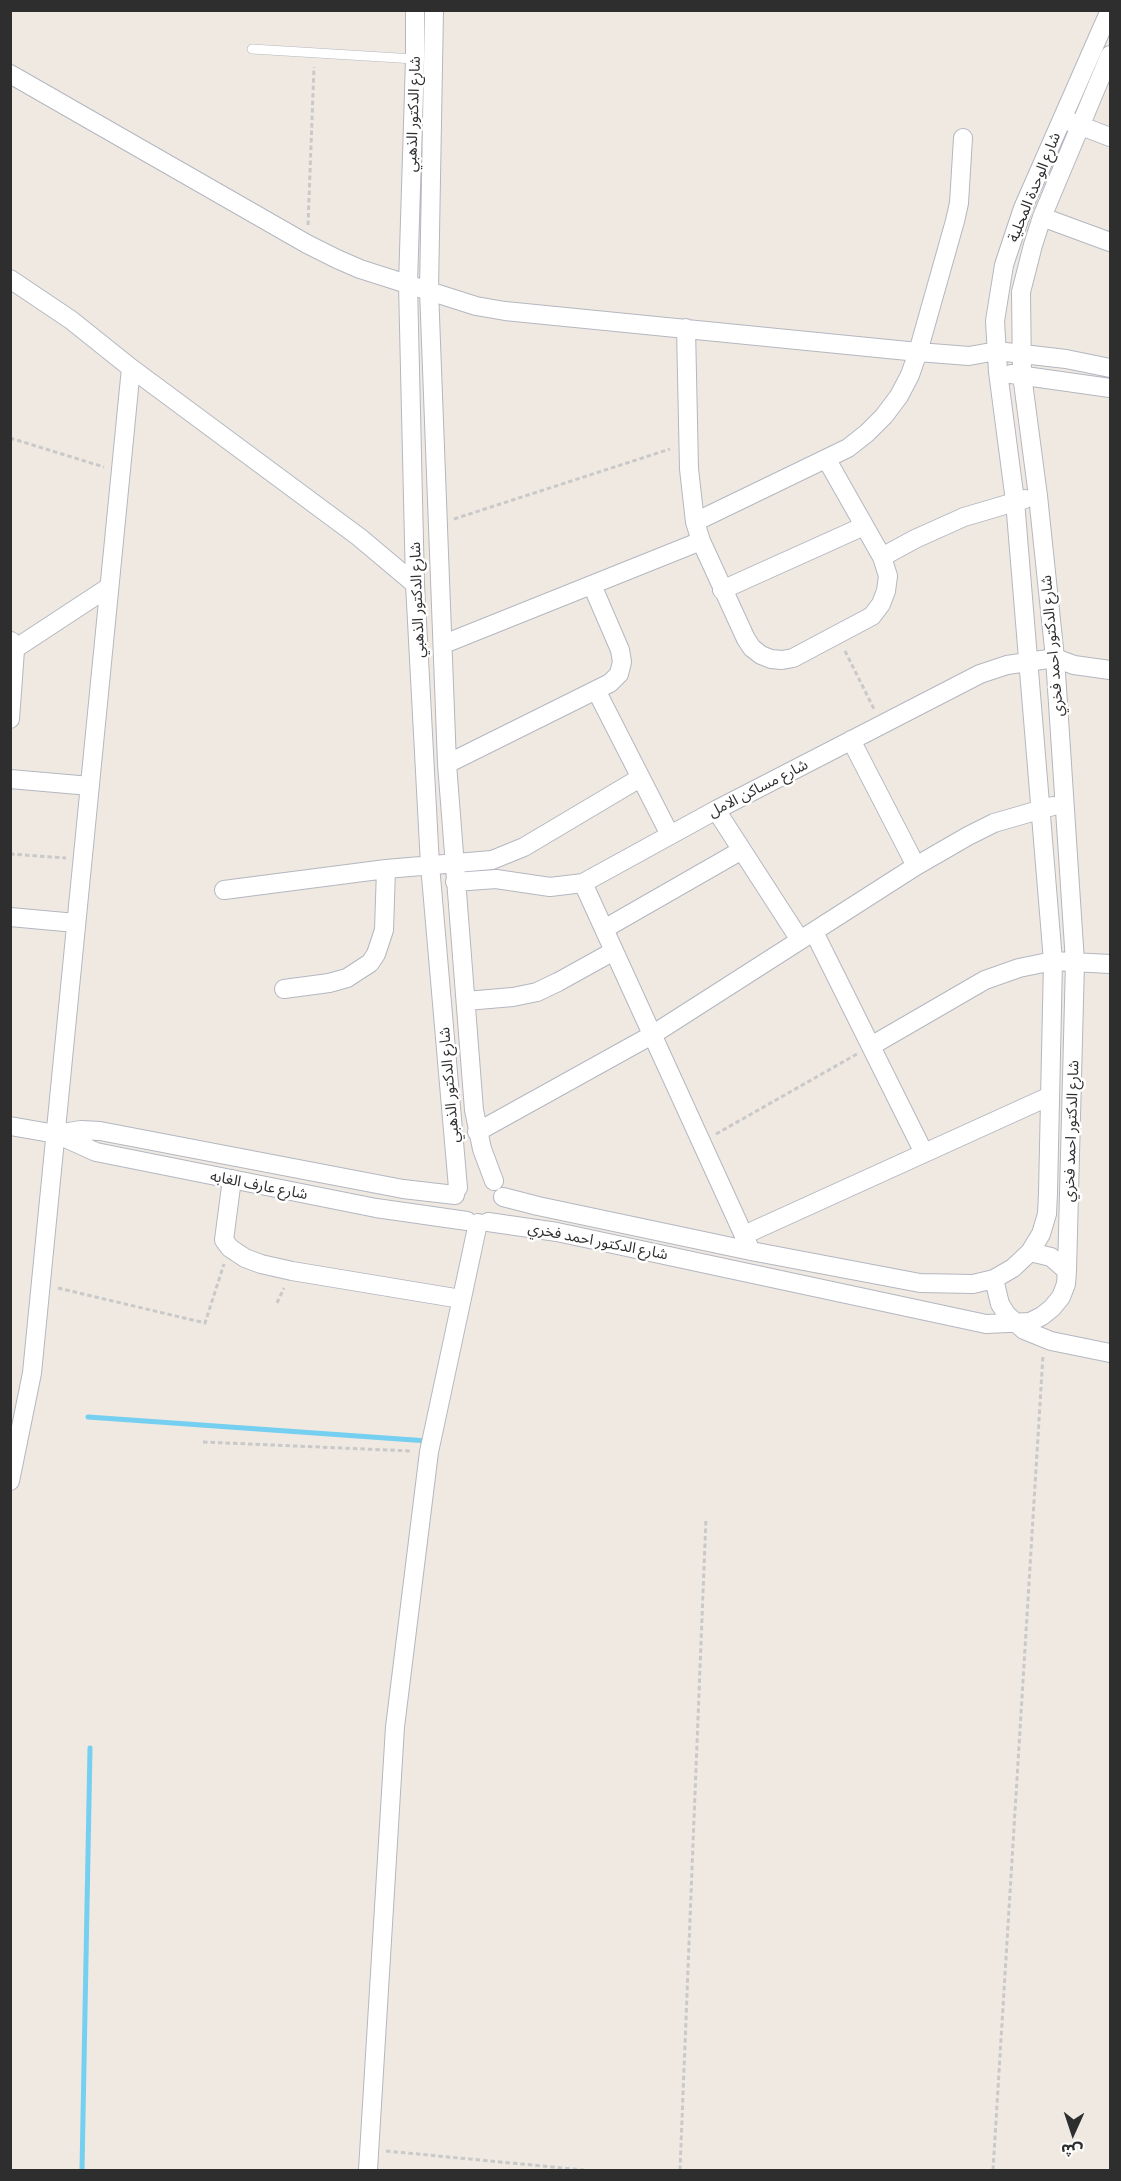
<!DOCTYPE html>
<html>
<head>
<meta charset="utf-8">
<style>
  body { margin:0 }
  #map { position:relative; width:1121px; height:2181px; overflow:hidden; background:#efe9e1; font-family:Ubuntu,"Noto Sans Arabic",sans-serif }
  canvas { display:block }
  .frame { position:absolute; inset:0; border:12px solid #2e2e2e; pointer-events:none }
  .north { position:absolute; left:1043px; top:2103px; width:60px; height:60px; -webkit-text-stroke:4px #fff; paint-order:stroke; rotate:183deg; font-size:16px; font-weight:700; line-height:24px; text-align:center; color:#2e2e2e }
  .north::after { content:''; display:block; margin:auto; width:21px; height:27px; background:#2e2e2e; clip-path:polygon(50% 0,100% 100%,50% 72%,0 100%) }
</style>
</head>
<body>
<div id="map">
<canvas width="1121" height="2181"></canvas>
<div class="frame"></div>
<div class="north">ش</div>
</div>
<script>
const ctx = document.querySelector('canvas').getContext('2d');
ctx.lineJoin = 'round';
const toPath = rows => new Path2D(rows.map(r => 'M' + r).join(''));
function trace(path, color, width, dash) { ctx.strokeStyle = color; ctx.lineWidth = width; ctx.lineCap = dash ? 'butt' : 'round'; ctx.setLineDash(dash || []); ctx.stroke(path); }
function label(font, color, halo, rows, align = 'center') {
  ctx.font = font + ' Ubuntu,"Noto Sans Arabic",sans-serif'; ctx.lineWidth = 5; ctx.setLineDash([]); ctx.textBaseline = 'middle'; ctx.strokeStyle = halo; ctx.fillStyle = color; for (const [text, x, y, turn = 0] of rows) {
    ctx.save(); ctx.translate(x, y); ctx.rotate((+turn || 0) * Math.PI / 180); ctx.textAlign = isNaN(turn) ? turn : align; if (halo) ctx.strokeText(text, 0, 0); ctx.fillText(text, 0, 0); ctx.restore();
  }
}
trace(toPath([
  [88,1417,428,1441],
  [82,2170,90,1748]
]), '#75cff0', 5);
const service = toPath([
  [252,49,415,59]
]);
const minor = toPath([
  [415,10,415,59,408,284,415,584,430,865,458,1188],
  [434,10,429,290,447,764,474,1110,482,1149,494,1181],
  [10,74,307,244,337,259,360,269,476,306,505,311,918,352,969,356,997,351,1066,359,1110,368],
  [1068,121,1110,137],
  [1042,217,1110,242],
  [10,279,71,320,131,368,359,537,415,584],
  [686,328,689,469,695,522,701,541,746,639,752,648,761,655,771,659,782,660,793,658,872,616,881,604,886,591,888,576,882,557,827,460],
  [1011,374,1110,388],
  [695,522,848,448,867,433,884,416,899,396,910,375,918,352,955,221,959,203,963,138],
  [882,557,915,539,964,517,1025,499],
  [722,590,864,526],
  [444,644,701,541],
  [10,652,109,587],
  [596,690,670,835],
  [10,719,15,650,11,641],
  [851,740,916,866],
  [447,764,610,683,619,674,622,662,620,650,592,585],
  [10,779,90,786],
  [716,810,800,940],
  [455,882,496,879,550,887,583,883,716,810,980,674,1007,665,1055,658,1074,665,1110,670],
  [583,883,751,1251],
  [224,890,386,869,492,860,524,847,640,778],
  [10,917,76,923],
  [604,929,742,850],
  [814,932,924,1153],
  [284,989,329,983,347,978,370,963,376,954,384,930,386,869],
  [466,1001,513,997,537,992,558,982,614,951],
  [871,1046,985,980,1019,968,1053,961,1110,964],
  [10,1126,56,1134,96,1152,376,1208,467,1221],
  [477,1132,652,1035,916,866,968,836,994,823,1053,806],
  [56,1134,81,1130,100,1131,403,1189,455,1195],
  [232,1179,224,1240,230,1248,245,1258,261,1264,292,1271,461,1299],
  [503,1197,538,1206,751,1251,920,1283,973,1284,994,1279,1013,1268,1030,1252,1041,1234,1047,1214,1048,1193,1053,961,1015,501,998,372,995,321,1004,265,1023,208,1110,10],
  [488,1222,557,1232,986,1324,1030,1322,1042,1316,1052,1308,1061,1297,1066,1284,1067,1271,1075,962,1055,658,1038,496,1022,375,1021,292,1033,245,1042,217,1110,55],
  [744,1235,1050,1096],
  [1030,1252,1051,1257,1067,1271],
  [994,1279,1000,1304,1007,1315,1024,1330,1051,1341,1110,1353],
  [10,1481,32,1373,131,368],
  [368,2170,395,1727,429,1452,478,1223]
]);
trace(service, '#b4b7c1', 10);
trace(minor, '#b4b7c1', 20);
trace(toPath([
  [308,225,314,67],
  [10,438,104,467],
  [454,519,670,449],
  [845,651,874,709],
  [10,854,66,858],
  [716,1134,857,1054],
  [58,1288,205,1323,224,1264],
  [277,1303,284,1288],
  [203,1442,411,1451],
  [386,2151,584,2170],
  [680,2170,706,1518],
  [993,2170,1043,1355]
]), '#c9c9c9', 3, [4.5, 3]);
trace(service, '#fff', 9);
trace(minor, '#fff', 18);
label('15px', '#2e2e2e', '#fff', [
  ["شارع الدكتور الذهبي",413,114,-88],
  ["شارع الوحدة المحلية",1034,187,-68],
  ["شارع الدكتور الذهبي",417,600,-92],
  ["شارع الدكتور احمد فخري",1052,646,-95],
  ["شارع مساكن الامل",758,788,-27],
  ["شارع الدكتور الذهبي",449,1085,-95],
  ["شارع الدكتور احمد فخري",1071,1131,-88],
  ["شارع عارف الغابه",259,1185,11],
  ["شارع الدكتور احمد فخري",598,1241,11]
]);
</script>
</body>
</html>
